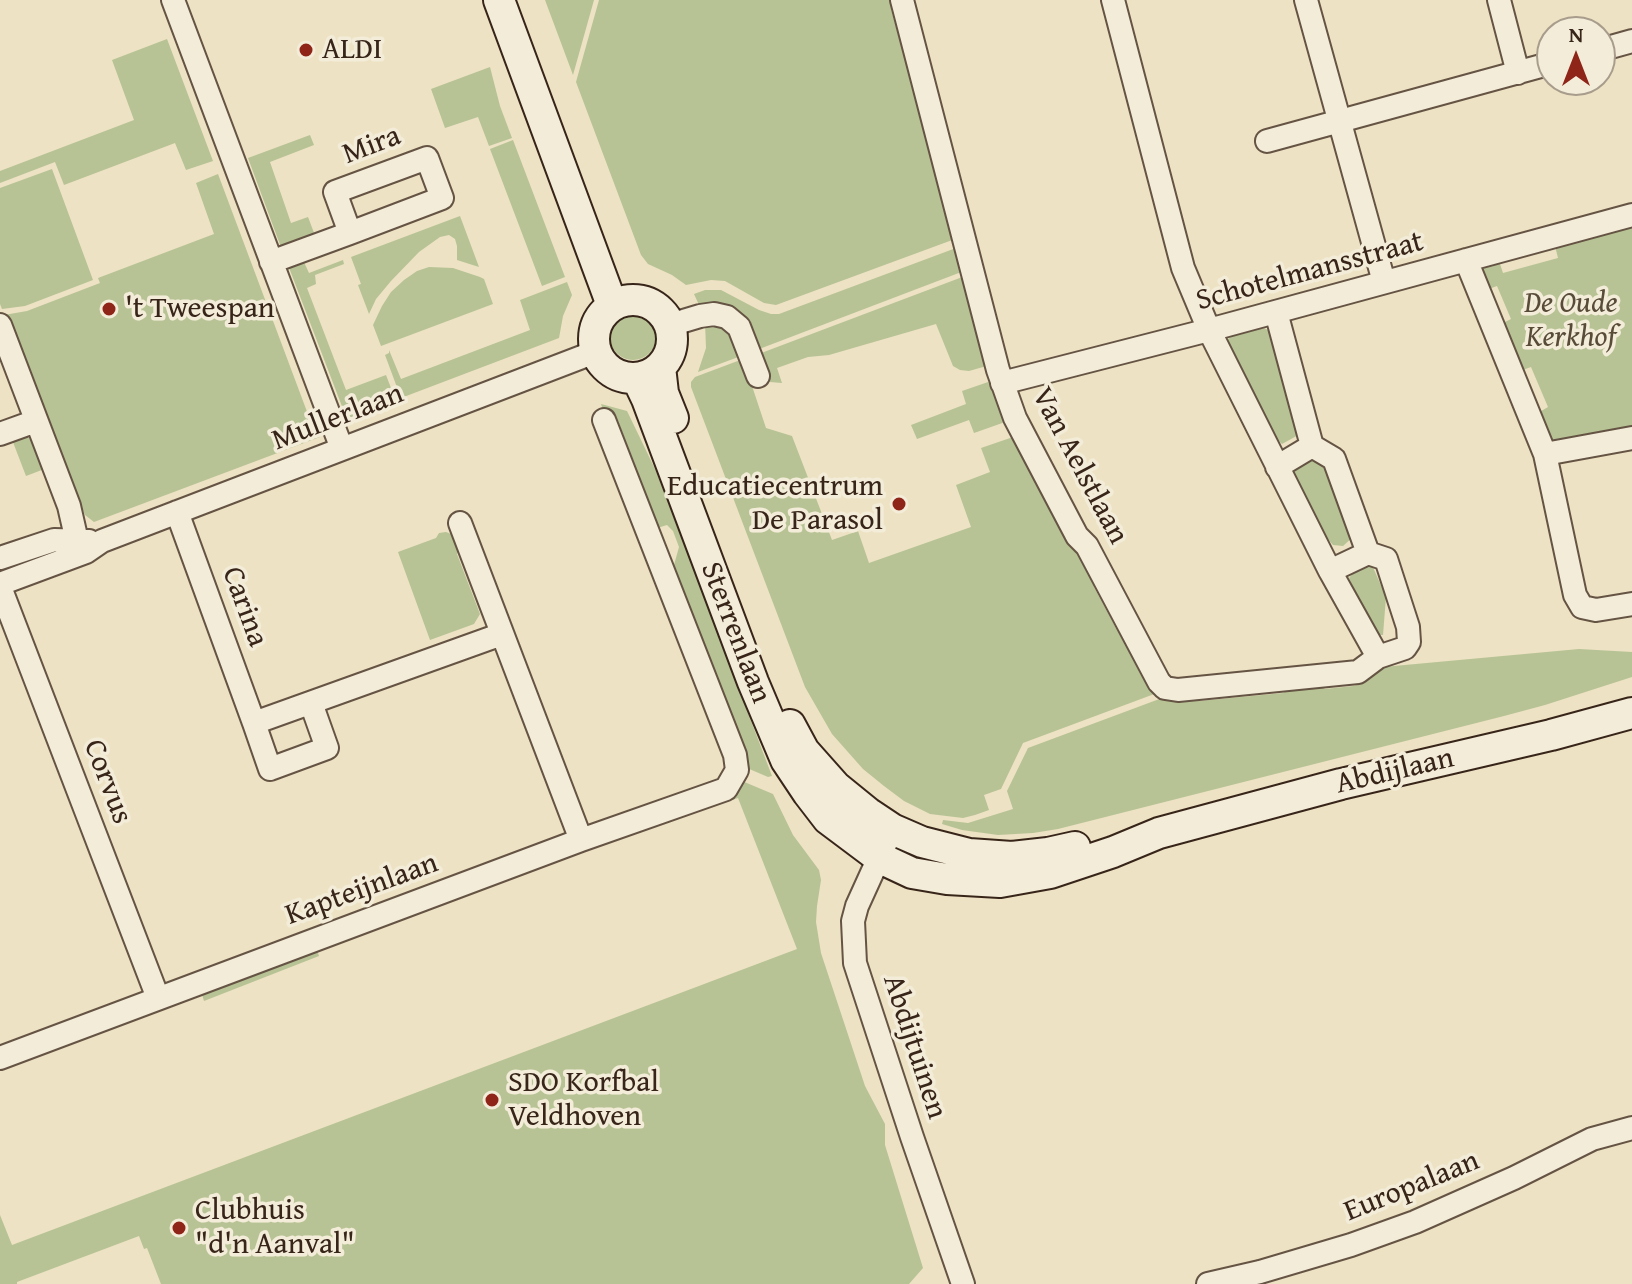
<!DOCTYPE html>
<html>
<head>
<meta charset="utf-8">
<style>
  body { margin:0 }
  #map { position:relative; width:1632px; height:1284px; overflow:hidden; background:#ede2c3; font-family:"Gentium Book Plus",serif }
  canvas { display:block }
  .north { position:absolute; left:1536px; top:16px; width:80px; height:80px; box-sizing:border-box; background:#f3ecd8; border:2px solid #a89c8c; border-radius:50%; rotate:0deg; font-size:22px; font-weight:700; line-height:32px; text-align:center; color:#38251a }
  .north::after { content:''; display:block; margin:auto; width:28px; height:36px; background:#8f2418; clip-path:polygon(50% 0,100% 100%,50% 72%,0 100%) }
</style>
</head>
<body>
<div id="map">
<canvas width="1632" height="1284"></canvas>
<div class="north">N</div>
</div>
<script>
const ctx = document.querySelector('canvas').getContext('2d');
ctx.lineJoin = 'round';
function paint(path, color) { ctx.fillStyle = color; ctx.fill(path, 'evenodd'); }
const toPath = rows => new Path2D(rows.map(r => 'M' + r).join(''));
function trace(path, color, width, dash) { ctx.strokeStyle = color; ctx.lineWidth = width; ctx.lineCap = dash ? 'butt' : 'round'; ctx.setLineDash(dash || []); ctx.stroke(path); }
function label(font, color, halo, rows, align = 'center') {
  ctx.font = font + ' "Gentium Book Plus",serif'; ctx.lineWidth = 7; ctx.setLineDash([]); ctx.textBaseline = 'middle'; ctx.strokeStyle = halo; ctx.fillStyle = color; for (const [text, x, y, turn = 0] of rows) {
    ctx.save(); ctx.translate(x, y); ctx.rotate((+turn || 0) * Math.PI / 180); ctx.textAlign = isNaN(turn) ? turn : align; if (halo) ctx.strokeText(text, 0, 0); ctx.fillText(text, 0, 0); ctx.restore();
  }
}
paint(toPath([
  [545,0,594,0,573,75],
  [599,0,895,0,891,9,955,239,776,305,764,303,725,281,711,280,686,285,672,275,648,264,641,255,576,82],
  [167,39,213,161,186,170,175,143,64,185,55,162,0,183,0,171,134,120,112,60],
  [490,67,500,106,512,138,489,146,478,117,445,128,431,89],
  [310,135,314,145,270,162,291,223,308,217,316,238,282,250,248,158],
  [513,140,565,277,542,286,490,149],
  [52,169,93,280,25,306,2,309,0,304,0,188],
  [218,174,309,417,318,419,320,426,320,437,94,522,85,515,80,504,76,505,4,315,27,311,100,283,98,278,214,234,196,183],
  [460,216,479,267,457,260,457,246,455,239,449,235,440,237,419,252,391,281,376,299,369,314,358,285,361,284,351,257],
  [1632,223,1632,428,1554,443,1547,439,1538,413,1548,407,1531,367,1520,371,1499,325,1511,319,1497,286,1486,290,1480,273,1483,267,1499,261,1503,273,1558,258,1555,246],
  [956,248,964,271,754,351,714,305,699,305,694,294,705,290,721,290,759,310,771,314,779,314],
  [303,260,309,273,343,260,344,264,315,275,316,284,307,288,346,390,386,375,396,401,393,407,360,419,350,417,343,409,288,265],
  [429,267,453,268,480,277,484,279,493,304,381,346,373,325,382,306,391,292,404,280,417,271],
  [965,276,990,365,969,371,960,370,953,366,936,324,829,355,808,357,777,368,782,383,770,382,765,377,756,355],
  [567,282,572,295,563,316,559,338,401,398,385,355,389,353,389,350,401,379,530,330,520,300],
  '610 337a23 23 0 1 1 46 0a23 23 0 1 1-46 0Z',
  [705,322,728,327,741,356,698,372,706,348],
  [1264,328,1270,331,1302,433,1282,444,1267,429,1227,349,1227,340,1234,334],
  [743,359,766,428,792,436,832,540,858,531,869,563,971,527,956,485,990,472,981,448,1016,436,1096,578,1094,587,1116,628,1124,632,1157,693,1023,743,1001,789,984,795,989,810,975,815,963,818,930,814,904,801,884,786,863,769,832,734,805,687,691,387,691,382,695,377],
  [994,380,1008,421,974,433,969,420,917,439,911,425,966,404,962,391],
  [601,404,627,411,656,471,772,776,768,777,747,768,746,757,674,565,679,547,673,531,667,525,654,529,639,493,642,484,618,421,615,418,607,421],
  [23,435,33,440,47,468,26,476,11,437],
  [1320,454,1327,455,1353,537,1343,546,1333,545,1322,532,1294,475,1294,472,1300,466],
  [446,532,456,536,462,544,457,554,480,614,474,624,430,640,398,552,436,538,439,533],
  [1368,562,1372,565,1386,597,1383,635,1378,635,1371,627,1349,578,1359,566],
  [1579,649,1632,652,1632,677,1545,705,1504,716,1058,829,1033,833,998,835,962,830,942,824,943,820,968,823,1013,809,1007,791,1028,748,1162,698,1193,696,1199,701,1283,693,1290,688,1318,684,1325,689,1353,686,1361,684,1371,678,1380,665,1383,667],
  [742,781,773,794,793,835,819,870,821,880,817,906,816,922,821,953,865,1086,885,1124,885,1145,923,1268,909,1284,161,1284,147,1248,144,1249,139,1236,17,1282,17,1284,0,1284,0,1215,12,1245,797,949,738,798,706,809,704,802],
  [316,947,319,956,204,1001,201,991]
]), '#b7c395');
const street = toPath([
  [173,0,342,449],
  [902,0,998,370,1015,418,1077,536,1087,546,1159,682,1165,688,1178,690,1358,672,1378,657],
  [1113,0,1183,268,1209,330,1330,571,1378,657,1405,648,1409,642,1408,627,1386,559,1368,553,1334,459,1312,446,1276,312],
  [1306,0,1384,282],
  [1499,0,1518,73],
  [1600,50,1632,41],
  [1267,141,1552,63],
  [1466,260,1545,454,1632,438],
  [271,262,350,233,442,198,427,158,335,192,350,233],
  [0,325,69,506,77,541],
  [670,325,700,316,714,314,727,317,739,327,758,376],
  [1002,383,1209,330,1632,215],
  [0,434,36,421],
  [1545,454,1575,595,1582,607,1596,610,1632,604],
  [1277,467,1312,446],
  [177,512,254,723,502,634],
  [460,523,581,840],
  [0,558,54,540,89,541],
  [1330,571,1368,553],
  [0,584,86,552,102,541,595,352],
  [0,587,158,998],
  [254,723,270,769,327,748,311,703],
  [892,829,857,906,853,921,855,963,912,1137,963,1284],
  [0,1058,581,840,726,789,737,770,735,755,604,420],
  [1208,1284,1260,1272,1351,1245,1415,1222,1514,1178,1592,1139,1632,1128]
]);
const secondary = toPath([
  [499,0,612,305],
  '594 339a39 39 0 1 1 78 0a39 39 0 1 1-78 0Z',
  [660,367,663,393,673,418],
  [637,378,647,399,753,682,786,760,808,793,828,819,880,858,912,873,947,879,1000,882,1050,873,1113,852,1159,833,1341,784,1551,735,1632,713],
  [790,725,804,751,836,787,868,813,892,829,922,842,969,854,1012,857,1048,853,1075,847]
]);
trace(street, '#655444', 26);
trace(secondary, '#38251a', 34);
trace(street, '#f3ecd8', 22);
trace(secondary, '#f3ecd8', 30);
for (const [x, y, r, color] of [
  [306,50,8,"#8f2418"],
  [109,309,8,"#8f2418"],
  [899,504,8,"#8f2418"],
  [492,1100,8,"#8f2418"],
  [179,1228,8,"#8f2418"]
]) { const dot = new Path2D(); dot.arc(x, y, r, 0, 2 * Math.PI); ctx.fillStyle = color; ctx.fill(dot); trace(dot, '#f3ecd8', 3); }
label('30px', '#38251a', '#f3ecd8', [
  ["ALDI",322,50],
  ["'t Tweespan",125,309],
  ["Educatiecentrum",883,487,"right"],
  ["De Parasol",883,521,"right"],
  ["SDO Korfbal",508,1083],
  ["Veldhoven",508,1117],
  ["Clubhuis",195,1211],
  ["\"d'n Aanval\"",195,1245]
], 'left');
label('30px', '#38251a', '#f3ecd8', [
  ["Mira",372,146,-21],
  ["Schotelmansstraat",1310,272,-15],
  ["Mullerlaan",338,418,-21],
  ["Van Aelstlaan",1079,466,62],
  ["Carina",244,607,70],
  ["Sterrenlaan",735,633,69],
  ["Abdijlaan",1395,772,-13],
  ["Corvus",107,782,69],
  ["Kapteijnlaan",362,890,-20],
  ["Abdijtuinen",914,1047,72],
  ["Europalaan",1412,1187,-22]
]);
label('italic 30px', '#584c39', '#f3ecd8', [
  ["De Oude",1571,304],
  ["Kerkhof",1571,338]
]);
</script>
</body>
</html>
